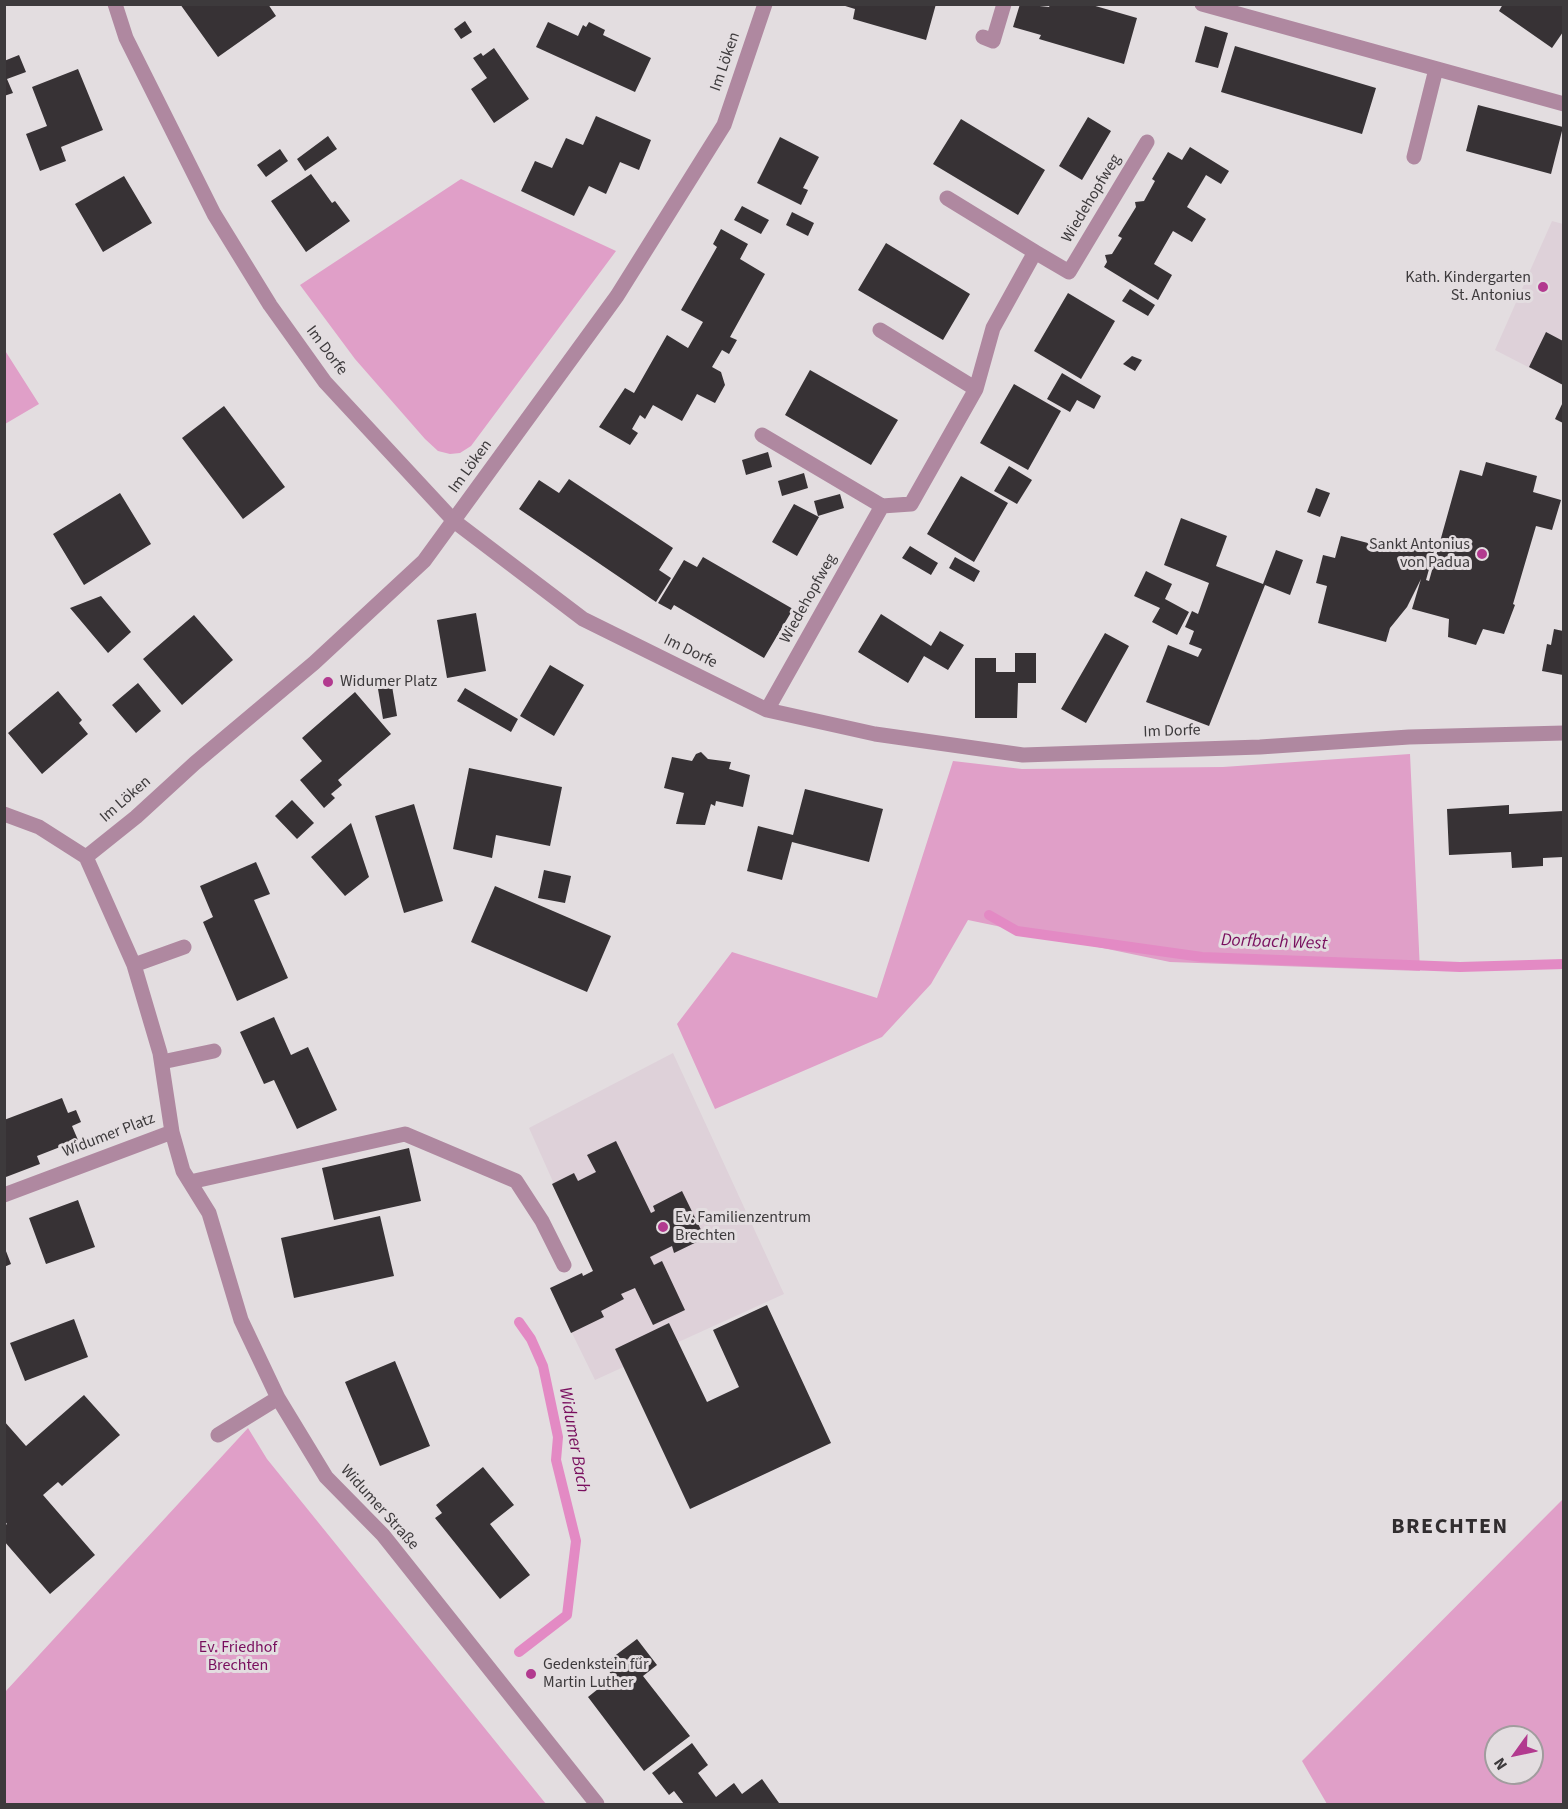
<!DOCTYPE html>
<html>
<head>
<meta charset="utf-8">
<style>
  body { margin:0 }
  #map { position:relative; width:1568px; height:1809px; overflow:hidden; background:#e3dde0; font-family:"Source Sans 3",sans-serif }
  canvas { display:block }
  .frame { position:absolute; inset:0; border:6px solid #3d3a3c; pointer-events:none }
  .north { position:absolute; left:1484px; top:1725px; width:60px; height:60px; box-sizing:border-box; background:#e3dde0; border:2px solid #a19c9e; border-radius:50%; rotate:237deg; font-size:16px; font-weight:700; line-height:24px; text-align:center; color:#3d3a3c }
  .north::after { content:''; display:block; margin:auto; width:21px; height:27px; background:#b23a8f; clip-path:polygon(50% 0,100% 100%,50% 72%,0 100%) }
</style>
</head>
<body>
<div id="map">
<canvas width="1568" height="1809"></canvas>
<div class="frame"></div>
<div class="north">N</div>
</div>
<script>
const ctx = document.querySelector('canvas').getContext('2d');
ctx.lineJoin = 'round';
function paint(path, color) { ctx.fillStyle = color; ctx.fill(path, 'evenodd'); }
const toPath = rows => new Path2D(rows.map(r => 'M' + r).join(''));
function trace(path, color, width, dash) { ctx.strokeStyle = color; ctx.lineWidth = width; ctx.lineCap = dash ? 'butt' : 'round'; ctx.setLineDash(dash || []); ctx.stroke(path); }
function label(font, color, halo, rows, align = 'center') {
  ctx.font = font + ' "Source Sans 3",sans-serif'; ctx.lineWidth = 6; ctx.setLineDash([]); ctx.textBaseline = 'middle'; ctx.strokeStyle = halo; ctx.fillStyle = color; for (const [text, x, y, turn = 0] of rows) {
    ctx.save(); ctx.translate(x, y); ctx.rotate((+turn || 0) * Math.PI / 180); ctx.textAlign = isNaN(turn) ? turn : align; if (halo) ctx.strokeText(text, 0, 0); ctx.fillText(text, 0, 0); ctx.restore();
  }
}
paint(toPath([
  [1552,221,1563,224,1563,385,1495,350],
  [673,1053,784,1294,595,1380,550,1288,582,1273,584,1276,593,1271,529,1128]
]), '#ded1d9');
paint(toPath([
  [461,179,616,251,471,446,460,453,450,454,438,451,425,439,355,359,300,285],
  [4,349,39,404,5,424,4,424],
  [1410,754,1420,971,1170,962,968,920,931,984,882,1037,715,1109,677,1024,732,952,877,998,953,761,1022,769,1223,767],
  [248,1428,267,1459,546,1804,5,1804,5,1692],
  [1563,1499,1563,1804,1327,1804,1302,1761],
  [1496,1737,1532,1737,1532,1773,1496,1773]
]), '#e09fc8');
trace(toPath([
  [989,915,1017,931,1202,957,1460,967,1564,964],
  [519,1322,531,1339,543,1366,558,1437,556,1460,576,1541,567,1615,519,1652]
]), '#e38ac4', 10);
paint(toPath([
  [180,4,268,4,276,16,218,57],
  [936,4,926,40,853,19,855,9,842,5],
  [1020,4,1049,7,1050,5,1092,5,1137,18,1124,64,1039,39,1041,35,1013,27],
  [1503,4,1563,4,1563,32,1552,48,1499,11],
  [465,21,472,32,461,39,454,29],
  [548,22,578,36,583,25,586,27,589,22,605,30,603,35,651,58,635,92,536,47],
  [1205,26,1228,33,1218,68,1195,62],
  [1235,46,1376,88,1362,134,1221,92],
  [494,48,529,99,494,123,471,89,487,78,473,58,481,53,483,56],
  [19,55,26,72,7,79,13,93,4,96,4,61],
  [78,69,103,130,61,147,66,161,40,171,26,134,47,126,32,87],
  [1478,105,1563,127,1551,174,1466,151],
  [596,116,651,140,639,170,620,162,606,194,589,186,574,216,521,191,535,161,552,168,566,138,583,145],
  [1088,117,1111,131,1082,180,1059,166],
  [961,119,1045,170,1018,215,933,164],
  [328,136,337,149,305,171,297,159],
  [780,137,819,157,803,188,808,190,801,205,757,183],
  [1190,147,1229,171,1221,184,1206,175,1187,207,1206,219,1192,242,1173,231,1154,264,1172,275,1158,300,1104,267,1107,262,1105,255,1112,254,1122,238,1118,236,1136,207,1135,202,1144,201,1155,181,1152,179,1168,152,1182,160],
  [280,149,288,161,266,177,257,165],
  [311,174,332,203,335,201,350,221,306,252,271,201],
  [124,176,152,223,103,252,75,204],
  [742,206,769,220,761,234,734,220],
  [792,212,814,223,808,236,786,225],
  [721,229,748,244,740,259,765,274,730,337,737,340,729,354,722,350,712,367,721,372,725,385,715,403,697,394,682,421,653,405,645,419,640,415,632,429,638,433,630,445,599,427,625,388,634,393,667,335,688,348,703,322,681,310,717,247,713,244],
  [886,243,970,294,943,340,858,290],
  [1130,289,1155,305,1148,316,1122,301],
  [1068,293,1115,321,1081,379,1034,351],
  [1546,332,1563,341,1563,385,1529,367],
  [1132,356,1142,360,1135,371,1123,364],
  [810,370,898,420,871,465,785,415],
  [1062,373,1101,396,1094,409,1077,400,1070,412,1047,399],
  [1014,384,1061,411,1028,470,980,443],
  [1563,402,1563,423,1555,419],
  [224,406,285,487,243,519,182,438],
  [768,452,772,467,746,475,742,460],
  [1486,462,1537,476,1533,492,1561,500,1552,530,1536,526,1513,604,1515,605,1504,634,1483,629,1476,645,1448,637,1449,619,1412,609,1421,579,1407,607,1390,628,1386,642,1318,623,1327,586,1316,583,1323,555,1335,558,1341,536,1387,548,1389,540,1434,551,1426,580,1429,581,1460,470,1482,476],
  [1009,466,1032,480,1017,504,994,491],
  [804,473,808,488,782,496,778,481],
  [961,476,1008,503,974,562,927,534],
  [569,479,673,548,659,570,671,578,656,602,519,509,539,480,559,493],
  [1316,488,1330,493,1320,517,1307,512],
  [120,493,151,544,84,585,53,534],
  [840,494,844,508,818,516,814,501],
  [794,504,819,517,797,556,772,542],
  [1181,518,1227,536,1216,566,1263,584,1276,550,1303,560,1290,595,1265,585,1209,726,1146,702,1168,645,1198,657,1202,649,1189,644,1194,631,1185,627,1192,611,1198,614,1209,583,1164,565],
  [910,546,938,563,931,575,902,558],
  [703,557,793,609,764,658,674,605,671,610,658,603,684,560,697,567],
  [955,557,980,571,974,582,949,568],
  [1146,571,1172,584,1165,599,1189,612,1177,635,1152,622,1160,608,1134,596],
  [101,596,131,632,108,653,70,608],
  [476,613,486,671,447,678,437,620],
  [881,614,931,646,940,631,964,645,948,670,924,656,908,683,858,652],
  [194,615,233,660,182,705,143,659],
  [1554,629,1563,631,1563,675,1542,671,1547,644,1551,645],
  [1105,633,1129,646,1086,723,1061,709],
  [1015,653,1036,653,1036,683,1018,683,1017,718,975,718,975,658,996,658,996,672,1015,672],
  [550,665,584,685,554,736,520,716],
  [138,683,161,711,136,733,112,705],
  [392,686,397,716,383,719,378,689],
  [465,688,518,719,511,732,457,701],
  [58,691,82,720,79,723,88,734,42,774,8,733],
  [355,692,391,734,338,780,342,785,331,794,335,798,324,808,300,780,322,761,302,738],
  [701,752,708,759,731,762,729,769,750,775,743,807,716,801,715,806,711,804,705,825,676,824,684,793,664,788,672,757,692,761,696,754],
  [469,768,562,787,550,846,496,835,492,858,453,849],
  [805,789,883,809,869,862,792,842,782,880,747,871,758,826,793,835],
  [292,800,314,823,297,839,275,816],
  [414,804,443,901,404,913,375,816],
  [1509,805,1509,814,1563,811,1563,857,1543,858,1543,866,1512,868,1511,852,1449,855,1447,809],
  [351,823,369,877,345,896,311,857],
  [256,862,270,894,254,900,288,978,237,1001,203,922,213,917,200,886],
  [544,870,571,876,565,903,538,898],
  [495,886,611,936,587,992,471,942],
  [274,1017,291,1055,308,1047,337,1110,297,1129,274,1080,264,1084,240,1032],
  [62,1098,68,1113,76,1110,81,1122,72,1126,78,1140,37,1156,40,1164,6,1177,4,1120],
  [616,1141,651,1213,655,1211,653,1206,682,1191,705,1238,674,1253,672,1246,650,1257,654,1265,662,1261,685,1310,653,1325,635,1288,621,1294,624,1299,601,1311,604,1317,571,1333,550,1288,582,1273,583,1276,593,1271,552,1184,574,1173,578,1181,596,1172,587,1155],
  [409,1148,421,1201,334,1220,322,1168],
  [78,1200,95,1247,46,1264,29,1218],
  [380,1216,394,1276,294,1298,281,1238],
  [4,1246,11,1264,4,1267],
  [767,1305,831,1443,690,1509,615,1349,669,1323,707,1402,739,1387,713,1330],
  [74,1319,88,1357,25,1381,10,1343],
  [395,1361,430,1446,380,1466,345,1382],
  [84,1395,120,1435,62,1486,58,1482,43,1495,95,1555,50,1594,4,1541,4,1526,7,1524,4,1520,4,1421,26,1446],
  [483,1467,514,1505,490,1524,530,1575,500,1599,435,1518,442,1513,436,1505],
  [637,1639,657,1665,643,1676,690,1736,644,1771,588,1697,613,1677,604,1664],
  [692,1743,708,1765,698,1773,716,1797,734,1783,742,1794,762,1779,779,1803,684,1804,674,1791,669,1795,652,1773]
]), '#373235');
trace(toPath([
  [115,4,126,38,214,214,270,305,325,382,454,521,583,619,767,710,875,734,1023,755,1260,747,1409,737,1564,733],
  [1202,4,1564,104],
  [983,37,993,41,1004,4],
  [1414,157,1436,69],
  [947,198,1035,252],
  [880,330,976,389],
  [762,435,882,506],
  [767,710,882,506,911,504,976,389,993,328,1035,252,1069,272,1147,142],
  [4,814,39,827,86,857,134,965,160,1053,172,1132,183,1171,209,1213,241,1320,278,1398,326,1477,383,1535,597,1804],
  [86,857,136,817,195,763,314,663,424,561,617,296,724,125,765,4],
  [134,965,184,947],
  [162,1062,214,1051],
  [190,1182,405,1134,516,1181,542,1221,564,1265],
  [4,1195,172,1132],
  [218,1435,278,1398]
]), '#af88a0', 15);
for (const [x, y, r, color] of [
  [1543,287,6,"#b23a8f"],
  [1482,554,6,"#b23a8f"],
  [328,682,6,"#b23a8f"],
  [663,1227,6,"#b23a8f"],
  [531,1674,6,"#b23a8f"]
]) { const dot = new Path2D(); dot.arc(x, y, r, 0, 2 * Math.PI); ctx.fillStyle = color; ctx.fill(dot); trace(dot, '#e3dde0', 2); }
label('16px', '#3d3a3c', '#e3dde0', [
  ["Im Löken",726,62,-71],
  ["Wiedehopfweg",1092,199,-59],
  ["Im Dorfe",326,351,53],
  ["Im Löken",471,467,-54],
  ["Wiedehopfweg",809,599,-61],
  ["Im Dorfe",690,652,26],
  ["Im Dorfe",1172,732,-2],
  ["Im Löken",126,800,-41],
  ["Widumer Platz",109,1136,-21],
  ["Widumer Straße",379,1508,48]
]);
label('16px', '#3d3a3c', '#e3dde0', [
  ["Kath. Kindergarten",1531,278,"right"],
  ["St. Antonius",1531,296,"right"],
  ["Sankt Antonius",1470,545,"right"],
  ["von Padua",1470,563,"right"],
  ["Widumer Platz",340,682],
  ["Ev. Familienzentrum",675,1218],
  ["Brechten",675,1236],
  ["Gedenkstein für",543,1665],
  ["Martin Luther",543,1683]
], 'left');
label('16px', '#780d5d', '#e3dde0', [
  ["Ev. Friedhof",238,1648],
  ["Brechten",238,1666]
]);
label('italic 18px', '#790f5e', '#e3dde0', [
  ["Dorfbach West",1274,943,2],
  ["Widumer Bach",573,1440,80]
]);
ctx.letterSpacing = '1.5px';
label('bold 22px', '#312d2f', '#e3dde0', [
  ["BRECHTEN",1450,1528]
]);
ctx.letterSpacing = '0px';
</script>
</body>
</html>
